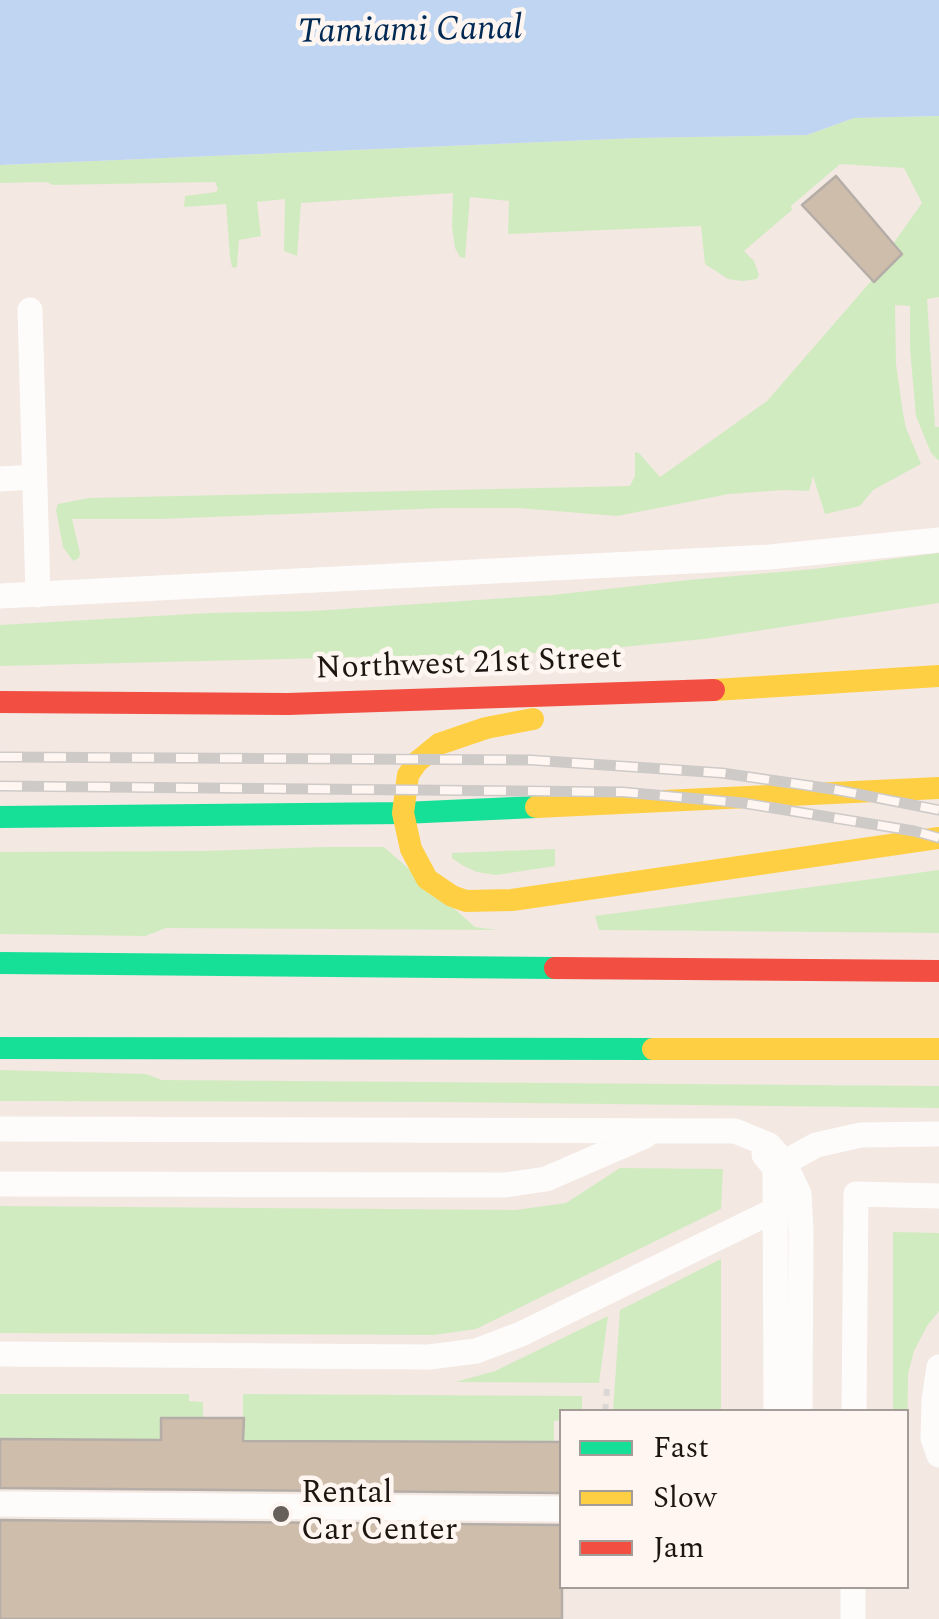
<!DOCTYPE html>
<html>
<head>
<meta charset="utf-8">
<style>
  body { margin:0 }
  #map { position:relative; width:939px; height:1619px; overflow:hidden; background:#f3e8e2; font-family:Spectral,serif }
  canvas { display:block }
  .legend { position:absolute; left:559px; top:1409px; width:350px; height:180px; box-sizing:border-box; background:#fff6f1; border:2px solid #a49c97; margin:0; padding:12px 18px; list-style:none; font-size:30px; color:#1c1510 }
  .legend li { display:flex; align-items:center; gap:20px; height:50px }
  .legend b { width:50px; border:2px solid #a49c97 }
</style>
</head>
<body>
<div id="map">
<canvas width="939" height="1619"></canvas>
<ul class="legend">
<li><b style="height:12px;background:#16e098"></b>Fast</li>
<li><b style="height:12px;background:#ffcf43"></b>Slow</li>
<li><b style="height:12px;background:#f24e42"></b>Jam</li>
</ul>
</div>
<script>
const ctx = document.querySelector('canvas').getContext('2d');
ctx.lineJoin = 'round';
function paint(path, color) { ctx.fillStyle = color; ctx.fill(path, 'evenodd'); }
const toPath = rows => new Path2D(rows.map(r => 'M' + r).join(''));
function trace(path, color, width, dash) { ctx.strokeStyle = color; ctx.lineWidth = width; ctx.lineCap = dash ? 'butt' : 'round'; ctx.setLineDash(dash || []); ctx.stroke(path); }
function label(font, color, halo, rows, align = 'center') {
  ctx.font = font + ' Spectral,serif'; ctx.lineWidth = 9; ctx.setLineDash([]); ctx.textBaseline = 'middle'; ctx.strokeStyle = halo; ctx.fillStyle = color; for (const [text, x, y, turn = 0] of rows) {
    ctx.save(); ctx.translate(x, y); ctx.rotate((+turn || 0) * Math.PI / 180); ctx.textAlign = isNaN(turn) ? turn : align; if (halo) ctx.strokeText(text, 0, 0); ctx.fillText(text, 0, 0); ctx.restore();
  }
}
paint(toPath([
  [939,116,939,297,927,299,935,427,939,427,939,461,931,453,916,416,910,349,910,306,895,305,896,364,903,413,906,428,921,464,873,490,860,506,825,514,813,476,809,491,784,490,729,494,617,516,518,508,444,508,160,519,72,519,80,553,79,558,73,561,63,547,56,510,58,504,89,498,630,486,635,476,635,452,639,453,660,477,767,401,872,280,874,282,903,254,893,244,922,203,904,168,840,164,791,206,792,210,744,251,754,261,759,275,757,279,742,281,728,279,705,264,701,226,508,234,509,201,470,197,465,258,460,257,455,248,452,227,453,193,301,203,297,256,284,251,285,199,257,202,261,236,239,240,237,266,235,268,232,267,230,257,226,204,184,207,185,196,216,192,218,189,215,182,53,185,46,182,0,183,0,165,637,138,807,135,854,118],
  [939,553,939,603,704,639,572,652,0,666,0,625,209,613,313,611,552,595,689,580,814,569],
  [324,847,384,847,475,927,497,930,166,928,145,936,0,934,0,852,204,851],
  [555,849,555,866,496,875,477,872,462,865,452,858,452,853],
  [939,870,939,933,599,930,595,916],
  [0,1070,146,1074,162,1080,939,1086,939,1108,442,1102,0,1101],
  [620,1168,723,1169,721,1209,476,1329,434,1335,0,1333,0,1206,516,1210,566,1203],
  [893,1232,939,1233,939,1311,927,1326,914,1351,908,1374,907,1460,906,1412,893,1411],
  [721,1259,721,1411,613,1411,620,1310],
  [608,1316,599,1383,455,1382,495,1371],
  [0,1394,189,1394,189,1401,203,1402,203,1418,161,1419,161,1440,0,1439],
  [243,1394,582,1396,582,1409,594,1411,562,1412,561,1420,554,1421,554,1442,243,1441]
]), '#d1ebc1');
paint(toPath([
  [0,0,939,0,939,116,854,118,807,135,637,138,0,165]
]), '#bfd5f2');
const building = toPath([
  [836,176,902,254,874,282,802,205,836,176],
  [161,1418,244,1418,243,1441,562,1442,562,1493,0,1488,0,1439,161,1440,161,1418],
  [0,1520,562,1525,562,1619,0,1619,0,1520]
]);
paint(building, '#cebdab');
trace(building, '#b5ada7', 2.5);
trace(toPath([
  [605,1412,607,1389]
]), '#dad7d4', 6, [8, 8]);
trace(toPath([
  [30,310,38,595],
  [0,479,34,477],
  [0,596,770,557,939,540],
  [0,1129,735,1131,769,1145,784,1162,799,1194,801,1231,800,1412],
  [764,1155,775,1168,776,1412],
  [775,1168,816,1145,861,1135,939,1134],
  [0,1184,505,1185,546,1179,645,1136],
  [0,1354,429,1357,476,1351,521,1334,775,1210],
  [939,1367,934,1400,933,1438,939,1455],
  [854,1412,856,1194,939,1196],
  [0,1504,562,1509],
  [853,1619,853,1586]
]), '#fdfcfb', 25);
trace(toPath([
  [0,817,403,813,536,807],
  [0,963,555,968],
  [0,1048,653,1049]
]), '#16e098', 22);
trace(toPath([
  [714,690,939,676],
  [533,719,486,728,439,744,417,762,408,775,403,813,411,849,427,879,452,896,466,901,512,900,939,838],
  [536,807,939,788],
  [653,1049,939,1049]
]), '#ffcf43', 22);
trace(toPath([
  [0,702,288,704,714,690],
  [555,968,939,971]
]), '#f24e42', 22);
const rail = toPath([
  [0,757,531,760,722,773,832,789,939,810],
  [0,786,623,792,743,803,914,831,939,838]
]);
trace(rail, '#cecac8', 11);
trace(rail, '#fff6f1', 8, [22]);
for (const [x, y, r, color] of [
  [281,1514,10,"#675f5a"]
]) { const dot = new Path2D(); dot.arc(x, y, r, 0, 2 * Math.PI); ctx.fillStyle = color; ctx.fill(dot); trace(dot, '#fff6f1', 4); }
label('32px', '#1c1510', '#fff6f1', [
  ["Northwest 21st Street",469,666,-2]
]);
label('32px', '#1c1510', '#fff6f1', [
  ["Rental",301,1496],
  ["Car Center",301,1533]
], 'left');
label('italic 35px', '#002954', '#fff6f1', [
  ["Tamiami Canal",410,33,-1]
]);
</script>
</body>
</html>
